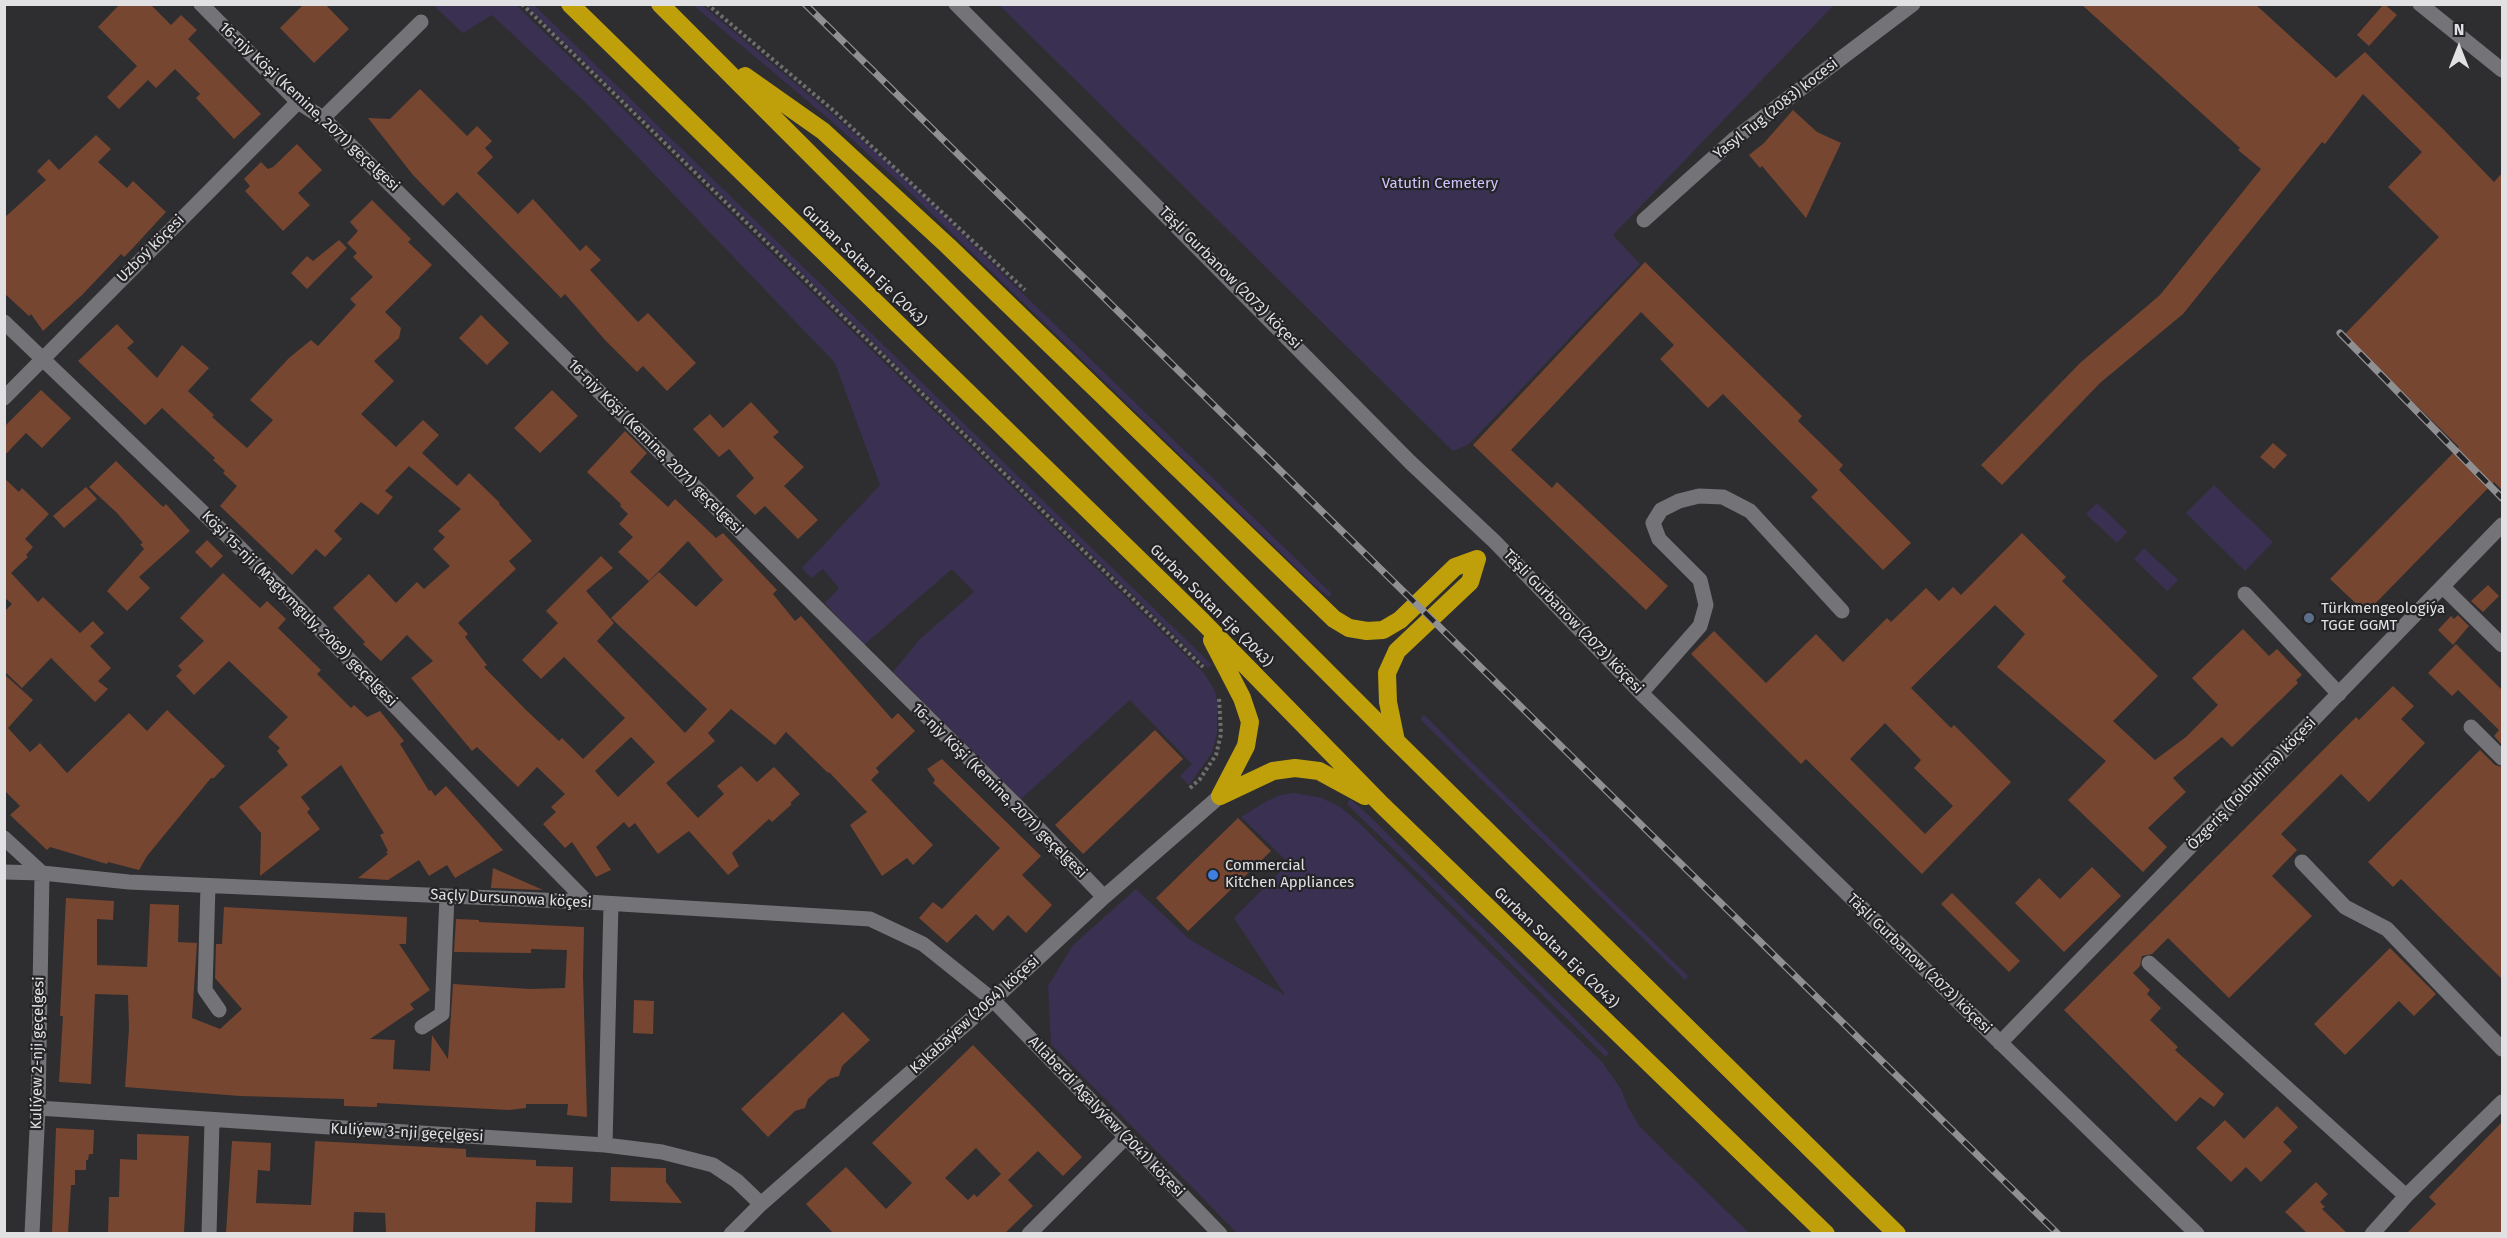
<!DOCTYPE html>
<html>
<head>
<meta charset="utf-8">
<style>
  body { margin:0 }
  #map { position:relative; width:2507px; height:1238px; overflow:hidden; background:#2e2d30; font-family:"Fira Sans",sans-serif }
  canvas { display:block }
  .frame { position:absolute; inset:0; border:6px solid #e1e1e3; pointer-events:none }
  .north { position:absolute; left:2429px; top:18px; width:60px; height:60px; -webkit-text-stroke:4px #242326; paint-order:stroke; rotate:0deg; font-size:16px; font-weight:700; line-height:24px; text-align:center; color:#e1e1e3 }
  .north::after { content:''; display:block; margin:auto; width:21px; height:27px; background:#e1e1e3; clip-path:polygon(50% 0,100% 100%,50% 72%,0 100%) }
</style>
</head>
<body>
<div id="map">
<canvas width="2507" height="1238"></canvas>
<div class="frame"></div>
<div class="north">N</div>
</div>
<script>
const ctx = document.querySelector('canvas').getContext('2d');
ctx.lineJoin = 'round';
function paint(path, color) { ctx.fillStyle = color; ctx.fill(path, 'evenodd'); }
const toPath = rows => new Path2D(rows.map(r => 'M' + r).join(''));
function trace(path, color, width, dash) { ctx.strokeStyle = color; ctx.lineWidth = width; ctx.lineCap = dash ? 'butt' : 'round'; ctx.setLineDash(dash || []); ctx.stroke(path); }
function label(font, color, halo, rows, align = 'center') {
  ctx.font = font + ' "Fira Sans",sans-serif'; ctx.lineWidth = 4.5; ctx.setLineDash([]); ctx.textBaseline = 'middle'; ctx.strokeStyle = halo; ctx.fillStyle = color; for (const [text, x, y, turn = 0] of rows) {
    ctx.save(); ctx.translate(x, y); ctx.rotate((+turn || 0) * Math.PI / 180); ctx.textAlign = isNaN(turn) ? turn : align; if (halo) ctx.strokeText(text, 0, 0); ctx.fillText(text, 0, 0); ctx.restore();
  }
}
paint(toPath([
  [433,5,516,5,1204,673,1215,691,1217,701,1217,733,1212,753,1189,785,1180,776,1192,764,1130,700,1021,799,893,672,920,639,974,592,952,569,864,645,825,603,839,588,823,569,811,578,802,568,880,485,835,363,587,104,492,15,463,33],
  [526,5,534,5,1212,665,1208,668],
  [693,5,702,5,833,115,901,175,1332,594,1329,597,1313,584,897,180,829,119],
  [999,5,1834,5,1613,235,1640,264,1469,444,1453,451],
  [2214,485,2273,542,2245,571,2186,513],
  [2097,503,2127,532,2117,543,2086,514],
  [2144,548,2178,580,2167,591,2134,559],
  [1424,715,1688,976,1685,980,1420,719],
  [1294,793,1322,798,1340,807,1358,822,1603,1063,1621,1089,1628,1107,1640,1127,1749,1233,1237,1233,1051,1044,1048,986,1073,945,1136,889,1189,939,1285,995,1234,918,1289,863,1241,817,1267,801,1280,795],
  [1350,799,1365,812,1609,1053,1606,1057,1347,804]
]), '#3a3152');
paint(toPath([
  [120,4,150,4,171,25,181,15,197,30,188,39,261,114,234,139,196,98,200,94,175,69,156,88,148,80,119,109,107,97,137,66,98,27],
  [304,4,325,4,349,29,314,63,280,28],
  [2081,4,2255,4,2336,78,2365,52,2444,130,2494,182,2502,173,2502,490,2494,482,2366,613,2330,579,2459,447,2344,335,2439,237,2388,187,2422,152,2363,94,2325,144,2322,142,2183,314,2100,383,2002,485,1981,465,2080,363,2160,295,2261,169,2238,150,2240,148],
  [2384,4,2397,15,2369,46,2357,35],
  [420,89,467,136,477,126,492,141,485,148,493,157,477,173,518,214,533,199,580,251,586,245,601,260,590,270,638,322,648,313,696,363,667,391,643,366,637,372,605,340,565,294,561,298,457,192,443,206,413,175,368,118,390,119],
  [1793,110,1817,132,1841,143,1806,218,1762,166,1760,168,1749,155,1764,143],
  [96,135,111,149,98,162,127,188,133,181,166,212,132,249,124,257,121,254,82,295,43,331,31,314,29,316,4,293,4,218,46,180,37,171,49,159,59,170],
  [297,144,322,170,298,193,310,205,283,231,245,191,250,186,244,179,261,162,268,169,273,167],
  [372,200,411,239,408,242,432,265,385,312,401,328,399,338,374,361,394,381,361,414,396,447,423,420,439,435,422,453,457,486,469,473,500,503,499,504,532,541,509,561,516,569,458,623,468,634,465,637,487,665,484,667,526,710,559,741,562,738,583,759,625,718,564,657,541,679,522,660,558,623,546,611,601,556,613,568,586,591,614,623,597,641,685,733,707,709,611,618,659,572,696,607,723,580,688,541,649,581,618,552,633,537,619,524,628,514,620,506,621,504,587,472,625,431,647,453,630,472,668,507,675,499,716,538,723,533,777,590,773,594,795,621,801,616,892,719,898,713,915,731,876,768,879,772,871,780,933,845,913,865,907,858,882,876,850,825,867,812,829,772,828,773,786,732,775,745,731,709,708,733,715,741,666,783,698,818,724,794,717,786,741,766,757,782,774,767,800,794,790,803,792,804,772,822,769,819,732,853,739,866,728,875,689,831,658,854,635,823,629,828,624,822,596,847,611,870,596,877,572,842,565,848,543,824,556,812,551,807,565,794,537,767,518,787,477,747,472,751,411,678,433,661,407,635,381,661,363,644,365,642,333,608,369,574,396,603,417,582,424,589,450,566,433,549,445,537,438,531,461,509,409,466,385,491,393,497,378,515,361,502,334,531,342,539,325,557,316,549,292,575,220,506,237,486,223,473,225,471,213,460,215,458,162,408,145,425,78,361,117,324,134,342,127,348,157,378,182,345,209,368,188,391,214,415,212,417,247,448,273,420,250,400,289,358,311,340,318,346,356,305,350,299,373,277,353,257,357,253,347,243,358,231,350,222],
  [631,737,655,762,618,797,595,771],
  [339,240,347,248,307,289,291,273,307,256,313,261],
  [1645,262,1802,416,1798,421,1843,465,1839,470,1911,543,1883,570,1811,497,1818,490,1723,394,1708,408,1660,359,1674,345,1641,312,1511,450,1552,488,1557,482,1668,586,1646,610,1473,445],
  [481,315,509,343,487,365,459,338],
  [41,390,71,418,42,448,26,433,4,456,4,427],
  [552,390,578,416,540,453,514,428],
  [751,402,779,432,773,437,804,467,784,486,818,520,798,539,765,506,755,515,736,496,754,478,729,449,719,457,693,429,710,414,723,428],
  [2273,443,2287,455,2274,469,2260,457],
  [116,461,163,507,166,504,190,531,139,577,150,588,127,611,107,591,144,549,140,544,143,543,117,513,89,487],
  [4,478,19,492,22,488,49,514,25,539,33,547,26,555,28,557,11,573,38,602,43,597,80,633,93,621,104,633,90,646,111,668,98,681,108,689,95,702,51,658,22,688,4,671,4,612,12,604,4,597],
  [86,487,97,499,64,528,53,516],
  [2022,533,2066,577,2062,581,2158,676,2113,721,2155,760,2186,737,2218,705,2192,678,2243,629,2269,656,2277,649,2302,675,2296,680,2298,683,2232,747,2222,737,2173,778,2186,792,2148,828,2167,847,2143,872,2068,800,2106,761,1997,667,2025,634,1995,605,1911,688,1951,728,1954,725,2011,782,1922,874,1806,759,1801,764,1691,654,1714,631,1766,683,1816,634,1843,662,1887,618,1891,622,1926,588,1939,601,1953,587,1961,595],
  [1885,723,1921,760,1914,768,1953,806,1925,834,1850,759],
  [207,540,223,556,211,568,195,552],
  [223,573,260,608,267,601,286,619,278,628,321,670,317,674,351,708,354,705,367,717,380,711,404,741,400,744,429,791,431,790,435,796,446,786,503,850,455,878,447,865,429,876,419,860,388,880,358,878,388,854,386,852,388,851,380,835,384,833,341,765,301,797,310,809,307,812,320,829,260,876,261,833,239,807,288,765,277,751,280,748,268,737,288,717,229,661,194,695,176,676,182,670,178,666,204,641,180,618],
  [2488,585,2499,596,2483,612,2471,601],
  [2458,615,2469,626,2453,645,2438,630,2451,616,2454,619],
  [2456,644,2502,690,2502,745,2494,736,2499,730,2458,690,2452,696,2428,673],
  [4,674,33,700,8,728,30,752,40,743,67,773,129,713,147,731,167,710,225,766,214,778,211,778,147,856,139,870,108,862,107,864,50,847,47,850,10,815,20,806,4,790],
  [2393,686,2414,706,2401,719,2425,743,2369,802,2341,774,2281,834,2297,850,2272,876,2312,916,2229,998,2168,938,2152,954,2142,956,2140,966,2133,973,2150,990,2147,994,2161,1008,2150,1020,2178,1047,2175,1050,2224,1094,2214,1107,2200,1097,2176,1122,2064,1010,2356,717,2359,720],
  [1155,730,1183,759,1083,854,1055,825],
  [2480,750,2495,765,2502,767,2502,979,2401,879,2393,887,2368,862],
  [942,759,1041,856,1022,875,1052,905,1026,933,1008,915,993,931,976,914,947,943,919,918,933,902,942,909,1000,848,933,783,935,780,927,769],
  [1238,818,1271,851,1188,931,1156,898],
  [2092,867,2121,896,2064,952,2015,903,2039,878,2060,899],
  [493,868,543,890,491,888],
  [1952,893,2020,961,2009,972,1941,904],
  [66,898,114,901,113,920,97,919,97,965,147,967,150,904,179,905,178,942,197,943,192,1018,220,1029,242,1009,215,978,216,944,222,944,224,907,407,917,406,944,399,944,430,990,410,1004,414,1009,370,1039,395,1040,393,1069,430,1071,432,1035,448,1059,453,984,530,989,565,988,567,950,531,949,531,953,454,952,456,919,479,920,479,922,584,927,583,976,587,1117,567,1115,568,1104,526,1104,526,1108,509,1110,377,1103,377,1107,344,1106,344,1099,240,1096,125,1087,129,1028,128,995,95,994,91,1084,59,1082,63,1016,60,1016],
  [2390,948,2436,994,2414,1016,2399,1001,2345,1055,2314,1024],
  [634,1000,654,1001,653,1034,633,1033],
  [843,1012,870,1040,842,1066,839,1076,829,1079,808,1099,805,1108,795,1111,768,1137,741,1109],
  [973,1045,1082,1157,1063,1176,1038,1151,1008,1180,1033,1206,1005,1233,833,1233,806,1204,846,1167,886,1209,912,1183,872,1143],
  [976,1148,1001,1174,977,1197,974,1194,968,1200,945,1178],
  [2277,1106,2298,1127,2283,1142,2292,1151,2261,1182,2246,1167,2231,1182,2196,1148,2225,1120,2244,1139],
  [2502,1122,2502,1233,2407,1233,2436,1204,2429,1197],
  [56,1128,94,1130,93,1154,89,1154,88,1160,86,1160,86,1170,75,1170,75,1185,71,1185,68,1233,52,1233],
  [137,1134,189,1136,184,1233,108,1233,109,1197,119,1197,120,1159,137,1160],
  [232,1141,271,1143,270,1171,258,1170,256,1203,311,1205,315,1141,466,1149,466,1157,536,1160,536,1166,573,1167,572,1203,536,1202,535,1233,386,1233,385,1213,354,1212,353,1233,226,1233],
  [611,1167,666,1168,666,1182,682,1203,610,1201],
  [2316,1182,2328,1194,2320,1202,2325,1207,2322,1209,2347,1233,2307,1233,2285,1212]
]), '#774631');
trace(toPath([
  [522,4,1203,667],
  [707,4,834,111,1025,290],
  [1190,788,1200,779,1216,755,1221,734,1219,697]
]), '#6f6e71', 4, [3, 3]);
trace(toPath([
  [201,4,298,102,323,118,1014,803,1104,897],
  [956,4,1410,462,1495,542,1641,693,2197,1234],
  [2420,4,2502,70],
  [323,118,421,22],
  [1644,220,1733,140,1913,4],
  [4,322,241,549,587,902],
  [4,398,298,102],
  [2443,587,2502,645],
  [2245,594,2339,694],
  [1641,693,1700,626,1706,605,1700,580,1659,539,1653,523,1661,510,1679,501,1699,496,1723,497,1750,511,1842,611],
  [2471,727,2502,758],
  [4,838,42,873,38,1108,32,1234],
  [2302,862,2345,907,2387,929,2502,1049],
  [4,872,42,873,129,882,587,902,870,919,923,944,993,1000,1220,1234],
  [208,886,205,990,219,1010],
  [2149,963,2406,1196,2372,1234],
  [422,1027,442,1014,447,896],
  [2000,1043,2502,525],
  [38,1108,605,1145,662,1152,713,1165,737,1181,761,1204],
  [605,1145,611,904],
  [2406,1196,2502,1102],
  [209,1234,212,1121],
  [731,1234,761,1204,993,1000,1104,897,1220,796],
  [1029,1234,1125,1138]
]), '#747377', 15);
trace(toPath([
  [570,4,1203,622,1382,805,1826,1234],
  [660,4,1396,741,1897,1234],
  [745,76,823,131,948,246,1334,619,1349,628,1367,631,1383,630,1400,620,1455,567,1477,559],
  [1212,640,1242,698,1250,722,1246,746,1220,796],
  [1396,741,1388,702,1387,673,1397,651,1470,582,1477,559],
  [1220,796,1273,771,1295,768,1319,771,1365,796]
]), '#bfa00a', 18);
const rail = toPath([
  [805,4,2058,1234],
  [2340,333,2502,498]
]);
trace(rail, '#909092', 7);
trace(rail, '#242326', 4.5, [14]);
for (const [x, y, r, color] of [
  [2309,618,6,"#5c6f8a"],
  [1213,875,6,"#3f7fe0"]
]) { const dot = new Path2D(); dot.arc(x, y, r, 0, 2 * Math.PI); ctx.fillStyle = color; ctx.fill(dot); trace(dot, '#242326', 2); }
label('15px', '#e1e1e3', '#242326', [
  ["16-njy Köşi (Kemine, 2071) geçelgesi",309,107,43],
  ["Yasyl Tug (2083) kocesi",1776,109,-38],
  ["Uzboý köçesi",151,249,-45],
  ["Gurban Soltan Eje (2043)",864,266,44],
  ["Täşli Gurbanow (2073) köçesi",1230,278,45],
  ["16-njy Köşi (Kemine, 2071) geçelgesi",655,447,45],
  ["Gurban Soltan Eje (2043)",1211,606,45],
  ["Köşi 15-nji (Magtymguly, 2069) geçelgesi",299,609,45],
  ["Täşli Gurbanow (2073) köçesi",1573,622,46],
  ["Özgeriş (Tolbuhina) köçesi",2252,784,-46],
  ["16-njy Köşi (Kemine, 2071) geçelgesi",999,791,45],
  ["Saçly Dursunowa köçesi",511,899,3],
  ["Gurban Soltan Eje (2043)",1556,948,44],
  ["Täşli Gurbanow (2073) köçesi",1919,964,44],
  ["Kakabaýew (2064) köçesi",975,1015,-42],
  ["Kuliýew 2-nji geçelgesi",38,1053,-89],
  ["Allaberdi Agalyýew (2041) köçesi",1106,1117,46],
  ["Kuliýew 3-nji geçelgesi",407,1133,3]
]);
label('15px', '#d1c3ff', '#242326', [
  ["Vatutin Cemetery",1440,184]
]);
label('15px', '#e1e1e3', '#242326', [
  ["Türkmengeologiýa",2321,609],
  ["TGGE GGMT",2321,626],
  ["Commercial",1225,866],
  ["Kitchen Appliances",1225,883]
], 'left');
</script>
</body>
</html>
